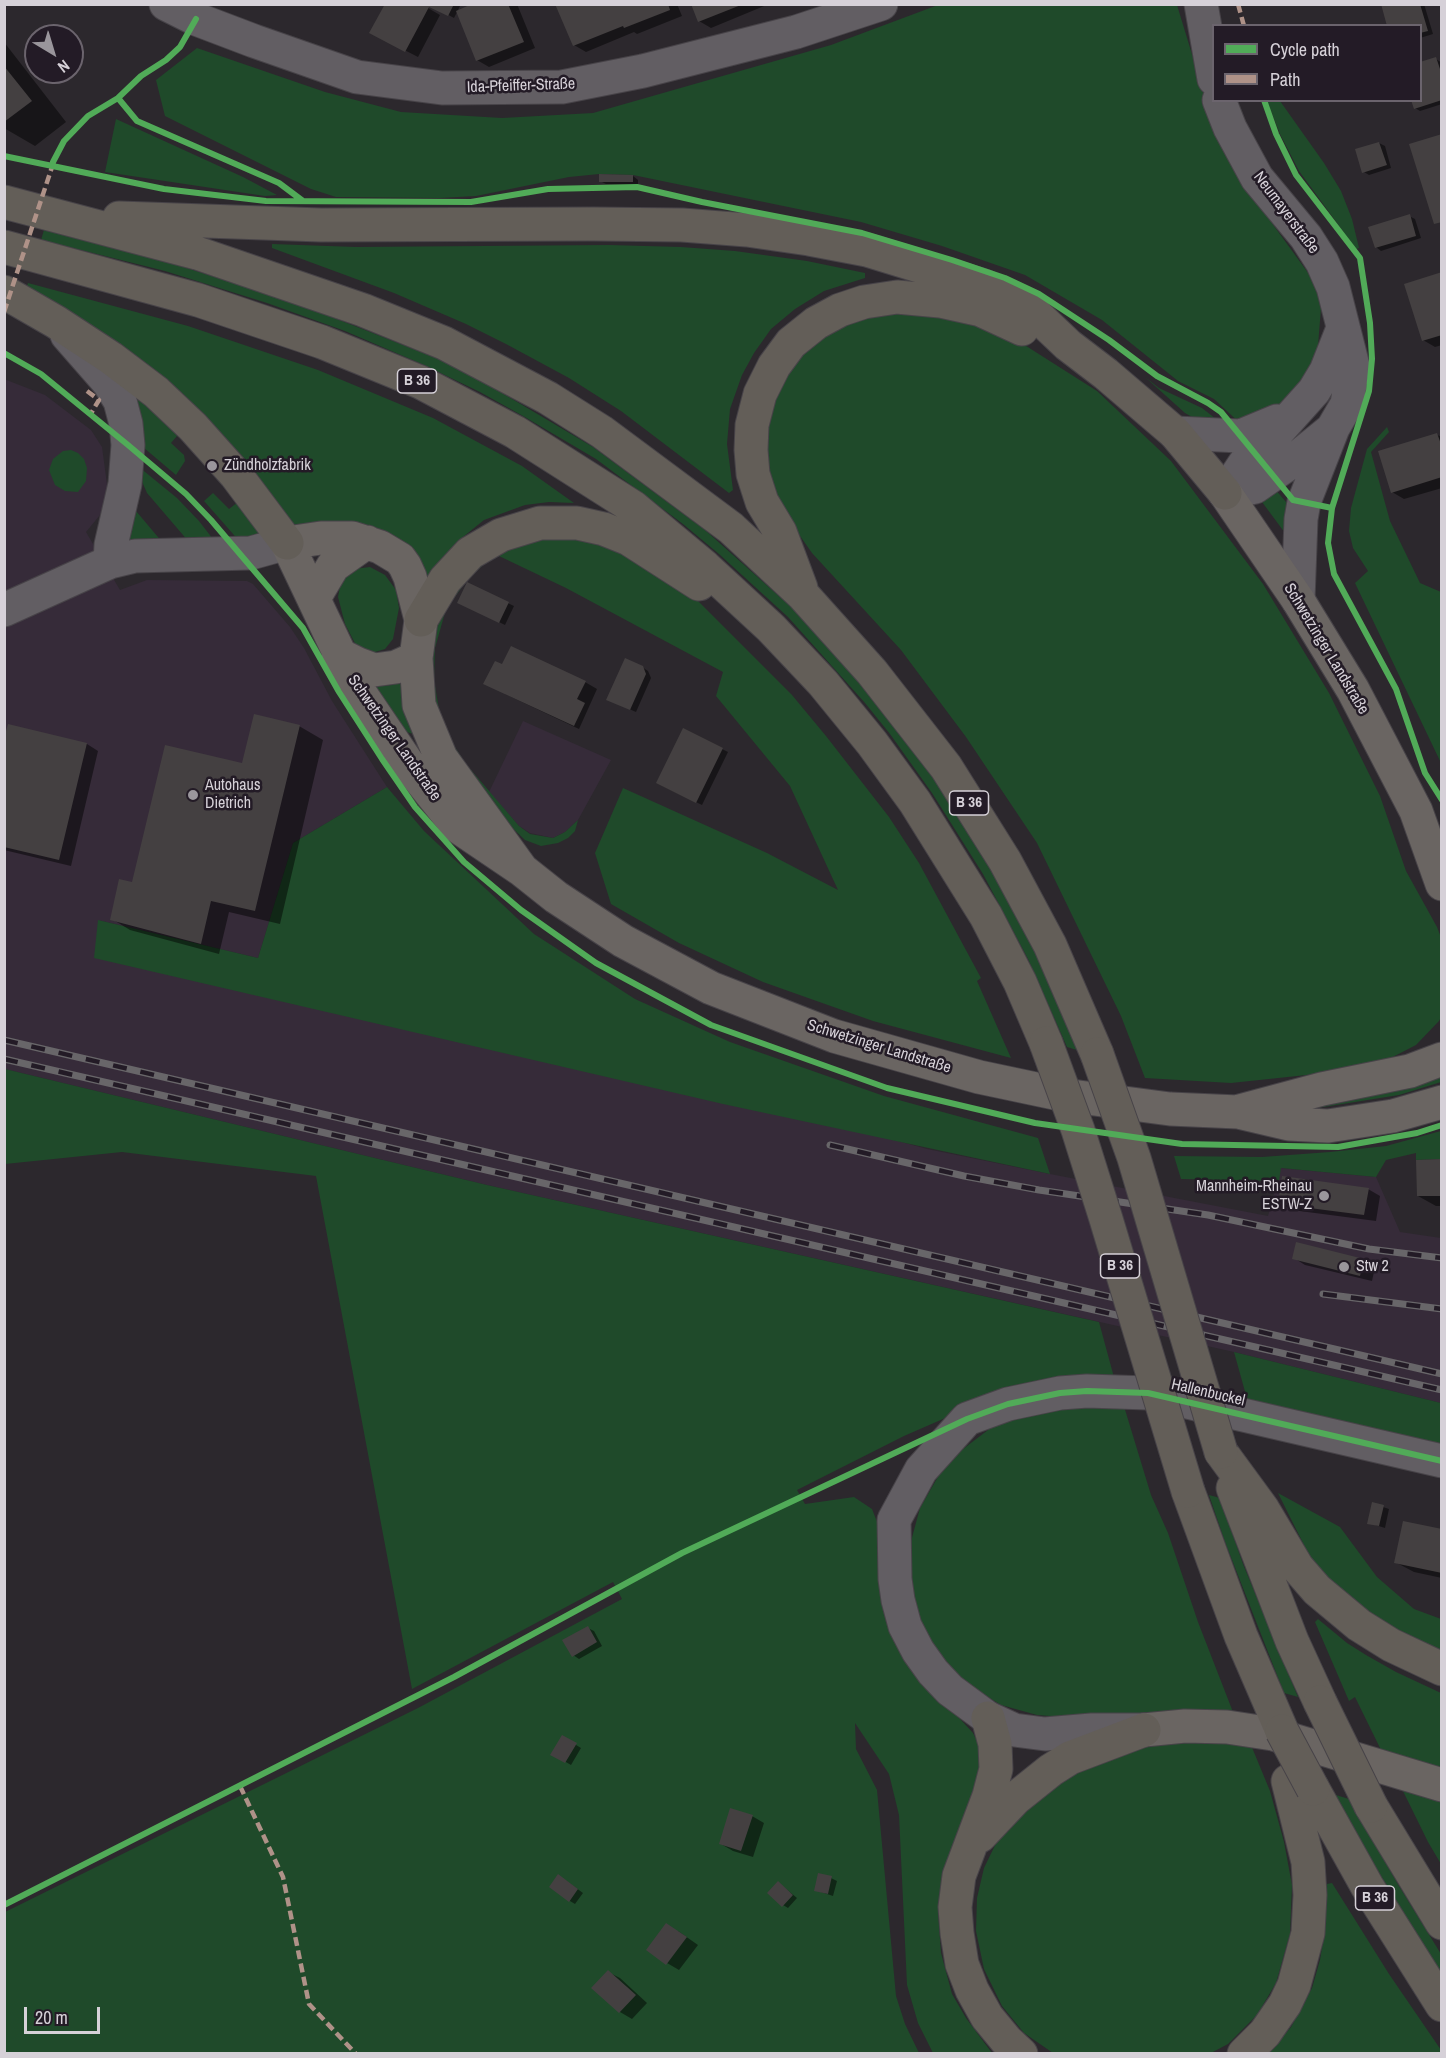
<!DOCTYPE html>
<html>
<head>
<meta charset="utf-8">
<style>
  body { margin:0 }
  #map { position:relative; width:1446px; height:2058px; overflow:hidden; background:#2c282d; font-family:"Archivo Narrow",sans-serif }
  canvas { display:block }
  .frame { position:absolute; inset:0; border:6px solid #d6d1d8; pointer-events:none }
  .legend { position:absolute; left:1212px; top:24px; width:210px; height:78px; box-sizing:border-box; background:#231b26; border:2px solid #6b646d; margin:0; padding:8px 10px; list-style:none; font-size:18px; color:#d6d1d8 }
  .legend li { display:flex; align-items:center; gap:12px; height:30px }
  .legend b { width:30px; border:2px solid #6b646d }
  .north { position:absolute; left:24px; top:24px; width:60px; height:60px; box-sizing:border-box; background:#231b26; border:2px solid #6b646d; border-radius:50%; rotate:142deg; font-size:16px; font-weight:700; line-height:24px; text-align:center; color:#d6d1d8 }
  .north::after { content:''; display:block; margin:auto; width:21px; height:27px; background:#9a969c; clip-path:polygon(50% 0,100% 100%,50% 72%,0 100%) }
  .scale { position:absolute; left:24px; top:2007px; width:76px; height:27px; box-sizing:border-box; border:3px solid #d6d1d8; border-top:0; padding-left:8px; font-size:18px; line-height:21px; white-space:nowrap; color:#d6d1d8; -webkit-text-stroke:4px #231b26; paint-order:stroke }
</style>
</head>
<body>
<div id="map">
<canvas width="1446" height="2058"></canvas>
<div class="frame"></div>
<ul class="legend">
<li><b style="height:8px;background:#51ab58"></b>Cycle path</li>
<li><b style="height:8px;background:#af9288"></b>Path</li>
</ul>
<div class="north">N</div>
<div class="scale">20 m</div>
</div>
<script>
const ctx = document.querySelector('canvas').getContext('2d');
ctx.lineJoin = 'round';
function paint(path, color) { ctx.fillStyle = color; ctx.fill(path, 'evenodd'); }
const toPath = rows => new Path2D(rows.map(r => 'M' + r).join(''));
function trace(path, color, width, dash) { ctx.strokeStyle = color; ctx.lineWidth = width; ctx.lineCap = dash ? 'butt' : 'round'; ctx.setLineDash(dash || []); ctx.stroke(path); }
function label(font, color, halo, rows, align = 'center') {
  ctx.font = font + ' "Archivo Narrow",sans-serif'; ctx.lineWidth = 5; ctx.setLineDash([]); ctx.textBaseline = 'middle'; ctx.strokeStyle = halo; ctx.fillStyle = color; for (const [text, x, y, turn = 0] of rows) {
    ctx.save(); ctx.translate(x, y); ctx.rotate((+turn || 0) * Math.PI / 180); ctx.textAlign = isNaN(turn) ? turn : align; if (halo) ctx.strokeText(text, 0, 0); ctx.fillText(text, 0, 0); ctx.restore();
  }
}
paint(toPath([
  [4,379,45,395,91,430,102,447,108,492,100,515,86,532,120,590,147,580,247,581,253,584,290,627,304,648,332,701,387,787,293,843,258,958,98,920,927,1149,1050,1174,1268,1216,1281,1168,1376,1177,1400,1232,1441,1238,1441,1403,1234,1352,487,1185,5,1069],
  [523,721,611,760,578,820,565,832,553,838,530,833,519,826,489,792]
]), '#362b39');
paint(toPath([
  [938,5,1177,5,1205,97,1229,154,1274,226,1314,281,1321,308,1318,346,1307,374,1283,407,1243,426,1214,399,1178,381,1102,320,1025,275,942,246,861,222,633,175,599,174,569,177,476,196,440,198,336,197,311,189,165,116,156,80,197,48,325,92,401,112,502,118,593,113,831,45],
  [1267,101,1280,101,1324,163,1341,191,1352,219,1359,248,1356,249,1299,171,1280,134],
  [116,119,243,177,277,195,265,196,105,172],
  [44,230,174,264,296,303,439,359,497,390,593,447,705,530,799,614,858,679,942,788,978,847,1017,915,1049,979,1077,1050,1067,1047,1028,959,983,874,932,793,890,734,865,703,788,617,719,554,683,524,596,459,523,416,480,392,424,365,345,331,267,303,165,271,41,240],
  [272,244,356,247,609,245,681,247,735,251,807,261,865,273,865,278,824,291,795,309,771,329,754,353,742,375,730,409,727,444,733,490,729,493,621,411,569,378,506,344,466,324,394,293,272,248],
  [28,283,188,326,318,370,433,418,522,466,574,503,549,502,525,505,484,520,463,537,460,552,429,584,418,571,293,534,24,295],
  [894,307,1001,330,1097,391,1171,461,1263,584,1329,693,1380,796,1406,871,1437,927,1442,940,1442,1015,1439,1021,1416,1045,1383,1062,1316,1074,1231,1083,1145,1078,1121,1016,1037,843,966,737,901,650,812,553,779,506,759,462,772,388,812,337],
  [1145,377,1159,388,1202,408,1225,426,1199,421,1185,413],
  [128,387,156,408,177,436,171,443,184,455,185,461,176,475,137,442],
  [1387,427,1389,432,1371,452,1390,521,1420,583,1441,592,1441,763,1355,583,1368,571,1353,548,1349,531,1351,508,1367,449],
  [71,450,78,453,84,459,87,468,86,481,78,492,65,491,55,485,49,470,53,459,63,451],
  [139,467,177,498,199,521,216,543,189,542,147,493,140,477],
  [1275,489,1291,508,1285,533,1262,502,1263,499],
  [213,493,229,509,238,502,272,534,241,543,204,501],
  [133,507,136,511,163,543,127,540],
  [539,535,600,539,696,599,792,695,826,736,889,817,919,863,981,978,977,981,1011,1058,873,1021,763,982,679,943,611,904,595,853,623,788,767,853,838,890,790,786,716,696,723,672,566,588,499,556,483,565,468,579,446,609,435,648,434,680,440,715,451,741,466,764,519,826,530,834,553,838,565,832,578,820,575,831,568,838,558,843,541,846,525,840,503,819,459,767,431,706,433,623,481,558],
  [370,567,385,575,396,590,399,608,393,639,385,649,372,653,358,649,345,624,338,597,341,581,354,569],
  [401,680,414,734,406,732,372,683,383,686,392,685],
  [387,787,424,831,534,934,635,999,730,1042,884,1096,1038,1138,1050,1174,723,1104,94,958,98,920,258,958,293,843],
  [5,1069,487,1185,1099,1322,1115,1381,998,1395,904,1436,797,1490,805,1504,854,1497,872,1509,950,1708,973,1733,983,1753,984,1776,947,1864,938,1911,941,1953,952,1994,966,2018,992,2053,933,2053,918,2023,907,1985,899,1815,889,1774,855,1723,856,1749,877,1790,896,1996,905,2024,919,2053,5,2053,5,1912,418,1708,622,1599,613,1582,412,1689,316,1176,122,1152,5,1164],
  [1441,1072,1441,1082,1399,1095,1311,1109,1287,1108],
  [1441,1131,1441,1159,1416,1160,1416,1153,1386,1160,1376,1177,1281,1168,1279,1181,1181,1179,1174,1156,1262,1157,1330,1152,1386,1146],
  [1234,1352,1441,1403,1441,1450,1249,1406],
  [1123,1403,1151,1495,1168,1533,1198,1622,1233,1712,1160,1712,1075,1718,1037,1715,1001,1705,972,1687,946,1665,926,1633,915,1608,909,1571,910,1545,920,1508,939,1475,963,1449,992,1427,1038,1408],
  [1278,1493,1340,1527,1377,1577,1414,1609,1441,1619,1441,1657,1370,1617,1318,1573],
  [1209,1495,1220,1498,1243,1564,1298,1697,1284,1693,1225,1542],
  [1318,1619,1347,1643,1366,1655,1396,1672,1441,1693,1441,1769,1381,1750,1355,1697,1349,1701,1315,1622],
  [1186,1741,1251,1745,1270,1791,1284,1842,1292,1885,1290,1934,1276,1983,1257,2015,1228,2044,1211,2053,1053,2053,1024,2033,1002,2006,984,1969,976,1931,977,1898,984,1868,1002,1831,1073,1769,1144,1745],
  [1401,1787,1441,1799,1441,1864,1428,1842],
  [1336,1795,1349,1799,1399,1886,1441,1954,1441,1973,1397,1903,1334,1797],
  [1332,1883,1389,1974,1441,2050,1441,2053,1269,2053,1291,2027,1312,1988,1320,1960,1324,1935,1327,1884]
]), '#1f4a2a');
paint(toPath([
  [421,4,440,15,418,57,383,39],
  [428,4,461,4,454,18],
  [476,4,517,4,535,48,489,67,477,60],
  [557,4,677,4,682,16,637,34,634,32,586,52,574,45],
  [692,4,769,4,711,28,699,21],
  [1382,4,1424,4,1433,34,1420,38,1420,26],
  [4,42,66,122,35,146,4,128],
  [1436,59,1442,63,1442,104,1420,111,1415,108,1420,100],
  [1379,143,1385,146,1391,168,1369,175,1364,172],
  [633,176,638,180,638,185,606,184,600,181],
  [1409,216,1415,219,1421,238,1381,251,1376,247],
  [1442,274,1442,345,1435,347,1423,340],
  [1437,435,1442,437,1442,488,1404,499,1392,492],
  [467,584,514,606,505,625,464,605],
  [642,667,648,671,651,678,636,712,613,702],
  [585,682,597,689,579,729,505,694],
  [299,726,323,740,280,924,229,912,219,954,130,930,112,919,139,885],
  [684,730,728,752,702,805,663,786],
  [4,744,87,744,98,751,71,866,4,850],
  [1442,1161,1442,1206,1436,1206,1418,1196],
  [1368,1189,1380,1196,1376,1221,1292,1210,1280,1203],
  [1294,1258,1364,1260,1375,1267,1372,1281,1305,1265],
  [1374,1504,1389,1509,1385,1528,1369,1523],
  [1442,1531,1442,1578,1414,1572,1395,1562],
  [588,1628,594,1631,602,1646,579,1659,573,1655],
  [563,1737,581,1748,571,1765,552,1754],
  [752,1816,764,1823,753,1857,733,1851,721,1844],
  [831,1878,837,1881,833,1896,815,1890],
  [564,1879,583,1893,575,1904,570,1901],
  [779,1883,797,1898,788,1908,783,1905],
  [678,1931,698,1945,679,1970,667,1963],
  [608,1972,620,1978,647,2003,632,2019,620,2012,593,1988]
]), '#0007');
paint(toPath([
  [385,4,454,4,448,16,429,7,405,52,369,33],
  [472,4,508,4,524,42,476,61,456,11],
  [555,4,668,4,670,10,624,28,623,26,573,46],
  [691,4,741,4,741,5,698,22],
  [1381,4,1420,4,1428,31,1420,33,1420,26,1387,26],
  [1436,57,1442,75,1442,100,1414,109,1411,100,1420,100,1420,62],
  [4,66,32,101,4,122],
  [1442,134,1442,222,1434,224,1409,144],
  [1379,142,1387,165,1362,173,1355,149],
  [599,174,633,175,633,182,599,182],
  [1410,214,1416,236,1375,248,1368,227],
  [1442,272,1442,335,1422,341,1404,284],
  [1437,433,1442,447,1442,477,1391,493,1378,451],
  [467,582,509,602,499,623,457,603],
  [511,646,586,681,577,699,585,703,574,726,483,684,495,661,502,664],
  [625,658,643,666,646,674,630,710,606,700],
  [254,714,300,725,255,911,211,901,201,944,110,920,119,879,132,882,165,745,242,763],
  [8,724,87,743,59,860,4,847,4,738],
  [683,728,723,748,696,803,656,783],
  [1442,1159,1442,1196,1417,1196,1416,1160],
  [1282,1176,1369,1188,1364,1215,1278,1204],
  [1296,1242,1364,1259,1360,1276,1292,1259],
  [1372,1502,1384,1505,1379,1526,1367,1524],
  [1403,1521,1442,1529,1442,1573,1394,1563],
  [588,1626,597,1642,572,1657,562,1640],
  [562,1735,577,1743,565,1763,550,1755],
  [730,1808,753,1815,741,1851,719,1844],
  [818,1873,832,1876,828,1894,814,1891],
  [558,1874,578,1889,569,1902,549,1887],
  [778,1881,793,1895,782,1907,767,1893],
  [666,1923,687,1937,666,1965,646,1950],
  [608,1970,636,1995,619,2013,591,1988]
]), '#444041');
const minor = toPath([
  [166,4,196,19,254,41,357,77,442,88,562,87,643,71,796,32,881,4],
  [1201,4,1214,79],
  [1219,100,1230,128,1257,178,1306,237,1322,262,1333,287,1353,366,1347,404,1333,428,1304,502,1301,519,1298,600],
  [67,335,109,383,120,401,126,424,128,445,125,484,111,545,110,562],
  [1175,433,1241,436,1277,421],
  [1225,493,1253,451,1271,439,1314,391,1326,371,1343,328],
  [1225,493,1255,487,1298,457,1330,431],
  [4,610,110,562,135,556,251,553,287,543],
  [1142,1730,1092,1730,1045,1734,1014,1730,988,1718,950,1690,933,1672,918,1651,905,1626,898,1600,895,1579,894,1520,921,1470,967,1419,1008,1404,1060,1393,1087,1391,1148,1393,1442,1461]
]);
const major = toPath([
  [1225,493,1298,600,1353,690,1416,811,1442,884],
  [314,598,333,566,367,542],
  [338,654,358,664,374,670,396,667,416,658],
  [522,870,441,758,419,705,416,658,421,620,410,577,405,566,400,559,380,547,352,538,321,538,287,543,354,684,413,771,457,826,522,870,556,897,623,941,711,988,834,1036,979,1077,1064,1095,1170,1109,1238,1112,1289,1124,1328,1126,1393,1116,1442,1102],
  [1240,1111,1322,1089,1410,1071,1442,1059],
  [1144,1730,1185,1726,1227,1727,1273,1734,1442,1785]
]);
const highway = toPath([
  [4,202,197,253,363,310,444,343,548,398,602,432,731,528,803,595,872,672,946,767,1005,861,1050,945,1097,1054],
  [119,218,321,225,594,224,682,225,747,230,809,239,867,250,984,286,1029,308,1068,345,1106,374,1175,433,1225,493],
  [4,247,198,300,322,342,420,382,515,432,633,507,705,567,771,628,823,683,872,743,915,802,986,916,1020,982,1046,1043],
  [4,292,56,322,111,358,156,392,193,427,236,475,287,543],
  [801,588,780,532,762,502,753,474,751,450,752,425,760,394,774,366,791,343,816,323,840,310,864,302,897,297,940,301,981,310,1022,329],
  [421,620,445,580,470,553,501,535,540,523,577,523,604,529,629,539,699,584],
  [1221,1452,1262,1508,1297,1567,1317,1590,1359,1625,1391,1645,1442,1669],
  [1233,1488,1292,1641,1320,1702],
  [1188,1491,1241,1636,1282,1731],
  [988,1718,995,1744,996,1769,989,1796,959,1876,955,1907,957,1933,962,1964,972,1990,987,2017,1006,2040,1021,2054],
  [1313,1789,1367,1886,1442,2005],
  [1371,1806,1442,1923],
  [980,1836,1016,1798,1051,1770,1070,1758,1144,1730],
  [1244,2054,1265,2033,1285,2004,1294,1985,1308,1933,1310,1895,1308,1862,1288,1781]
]);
trace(minor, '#474348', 35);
trace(major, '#474348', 35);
trace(highway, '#474348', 35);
trace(minor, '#625e63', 33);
trace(major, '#6a6562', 33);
trace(highway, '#635e58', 33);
const rail = toPath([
  [4,1040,1442,1374],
  [4,1059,1442,1390],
  [830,1145,964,1176,1039,1190,1208,1215,1369,1249,1442,1258],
  [1323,1294,1442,1309]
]);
trace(rail, '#686669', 7);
trace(rail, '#231b26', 4.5, [14]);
const highwayBridge = toPath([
  [1046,1043,1078,1130,1106,1219,1188,1491],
  [1097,1054,1134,1158,1221,1452],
  [1320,1702,1371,1806],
  [1282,1731,1313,1789]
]);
trace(highwayBridge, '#474348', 35, []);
trace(highwayBridge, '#635e58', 33);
trace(toPath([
  [1238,4,1244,26],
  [4,312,54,161],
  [87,391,99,400,90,415],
  [240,1786,283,1877,309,2004,356,2054]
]), '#af9288', 4.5, [9, 4.5]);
trace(toPath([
  [118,98,137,121,279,183,303,201],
  [1264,100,1276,134,1296,175,1360,258,1370,323,1372,359,1369,391,1332,508,1328,543,1334,574,1396,689,1425,773,1442,800],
  [4,156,164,189,266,201,471,202,548,189,637,187,702,202,862,233,952,260,1005,278,1039,294,1109,340,1157,376,1208,403,1221,412,1293,500,1332,508],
  [53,162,64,141,88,116,118,98,141,76,166,60,180,47,196,19],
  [4,353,41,374,128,445,186,494,211,520,303,628,339,692,382,759,415,807,464,862,521,910,596,963,711,1025,887,1088,1035,1123,1182,1144,1338,1147,1417,1133,1442,1125],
  [4,1905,454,1677,682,1553,967,1419,1008,1404,1060,1393,1087,1391,1148,1393,1442,1461]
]), '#51ab58', 6);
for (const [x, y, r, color] of [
  [212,466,6,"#9a969c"],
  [193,795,6,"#9a969c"],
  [1324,1196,6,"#9a969c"],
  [1344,1267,6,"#9a969c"]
]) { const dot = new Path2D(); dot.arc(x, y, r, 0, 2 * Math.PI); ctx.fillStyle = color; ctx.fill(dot); trace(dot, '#231b26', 2); }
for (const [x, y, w] of [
  [417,381,39],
  [969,803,39],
  [1120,1266,39],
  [1375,1898,39]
]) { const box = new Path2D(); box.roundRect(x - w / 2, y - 12, w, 24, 4.5); ctx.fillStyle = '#231b26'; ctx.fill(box); trace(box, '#d6d1d8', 1.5); }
label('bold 15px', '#d6d1d8', null, [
  ["B 36",417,381],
  ["B 36",969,803],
  ["B 36",1120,1266],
  ["B 36",1375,1898]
]);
label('16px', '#d6d1d8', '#231b26', [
  ["Ida-Pfeiffer-Straße",521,86,-2],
  ["Neumayerstraße",1286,213,53],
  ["Schwetzinger Landstraße",1326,649,59],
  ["Schwetzinger Landstraße",394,738,55],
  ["Schwetzinger Landstraße",879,1047,17],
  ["Hallenbuckel",1208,1393,13]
]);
label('16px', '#d6d1d8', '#231b26', [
  ["Zündholzfabrik",224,466],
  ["Autohaus",205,786],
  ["Dietrich",205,804],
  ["Mannheim-Rheinau",1312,1187,"right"],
  ["ESTW-Z",1312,1205,"right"],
  ["Stw 2",1356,1267]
], 'left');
</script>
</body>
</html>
